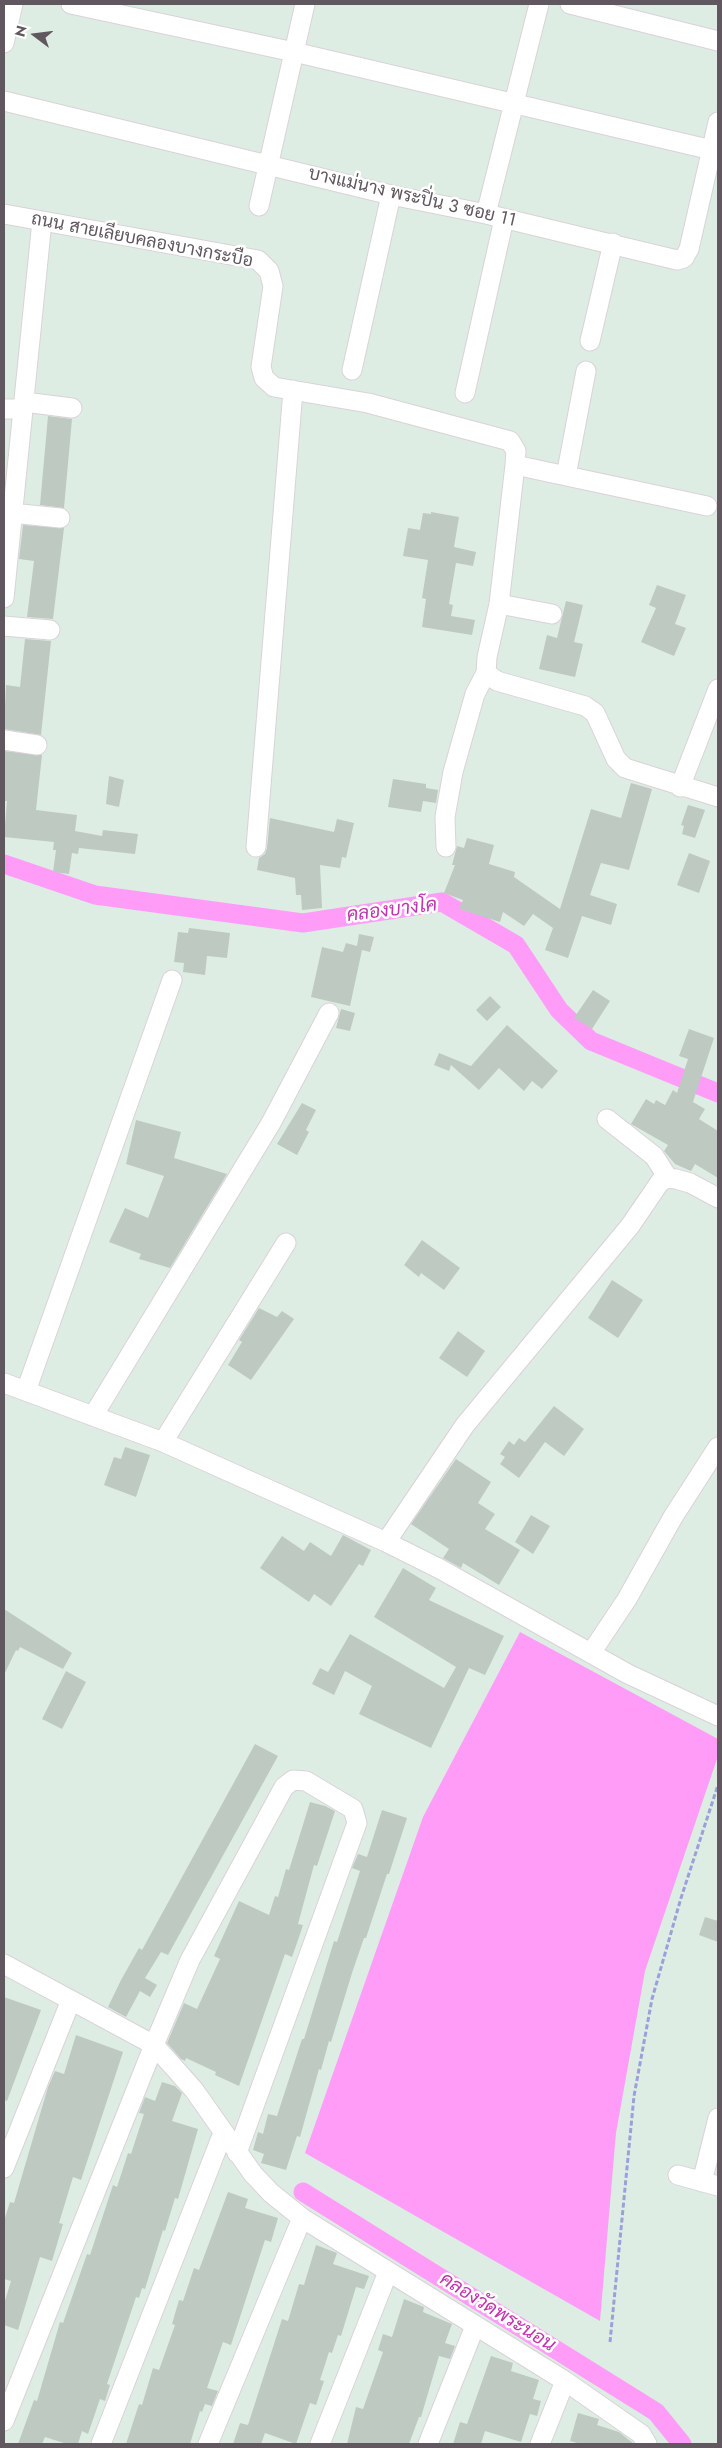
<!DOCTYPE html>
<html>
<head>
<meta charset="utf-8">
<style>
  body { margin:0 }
  #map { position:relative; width:722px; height:2448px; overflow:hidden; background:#deede4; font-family:Jost,sans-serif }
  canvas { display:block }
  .frame { position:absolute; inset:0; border:5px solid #61585f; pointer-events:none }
  .north { position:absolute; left:10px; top:10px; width:50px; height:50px; -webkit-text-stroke:4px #fff; paint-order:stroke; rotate:285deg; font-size:14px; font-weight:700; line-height:20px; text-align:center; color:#61585f }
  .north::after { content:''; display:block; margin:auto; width:18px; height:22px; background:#61585f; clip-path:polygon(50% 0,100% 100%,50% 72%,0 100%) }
</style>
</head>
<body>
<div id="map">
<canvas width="722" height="2448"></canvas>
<div class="frame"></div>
<div class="north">N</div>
</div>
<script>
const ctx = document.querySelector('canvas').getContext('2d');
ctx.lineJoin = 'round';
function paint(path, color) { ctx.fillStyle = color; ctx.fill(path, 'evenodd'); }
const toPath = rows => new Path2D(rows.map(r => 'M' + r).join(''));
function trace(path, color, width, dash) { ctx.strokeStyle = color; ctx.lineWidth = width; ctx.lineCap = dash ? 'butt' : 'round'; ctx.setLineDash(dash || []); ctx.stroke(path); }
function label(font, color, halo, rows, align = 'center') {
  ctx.font = font + ' Jost,Sarabun,sans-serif'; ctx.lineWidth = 5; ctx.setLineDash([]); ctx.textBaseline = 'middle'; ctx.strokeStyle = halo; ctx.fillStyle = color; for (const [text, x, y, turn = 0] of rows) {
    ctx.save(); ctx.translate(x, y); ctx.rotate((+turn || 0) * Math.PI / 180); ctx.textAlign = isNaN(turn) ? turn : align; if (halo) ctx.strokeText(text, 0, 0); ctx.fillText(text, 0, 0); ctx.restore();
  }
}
paint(toPath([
  [520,1632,718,1739,718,1756,645,1971,616,2133,600,2321,305,2153,423,1817]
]), '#ff9cf8');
trace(toPath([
  [4,864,95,895,303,923,442,902,516,945,559,1010,591,1041,718,1093],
  [303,2192,656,2412,682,2444]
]), '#ff9cf8', 19);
paint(toPath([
  [48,416,72,419,64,508,40,505],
  [431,512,459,517,454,547,476,552,473,566,456,563,449,604,453,605,451,616,475,620,472,635,422,627,426,599,422,598,428,560,403,556,408,528,420,530,423,513,431,514],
  [23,525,64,528,53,619,27,617,34,561,19,559],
  [657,585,686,595,675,624,686,628,674,656,641,642,656,608,649,605],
  [566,601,583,605,574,642,583,644,575,677,539,669,547,635,557,638],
  [25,639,51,641,41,735,4,729,6,685,20,687],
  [4,751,42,755,36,810,77,815,75,831,102,836,103,830,138,834,135,854,79,848,78,854,72,853,69,874,53,872,56,850,53,850,54,842,4,837,7,801,4,801],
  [109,776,124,780,119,807,106,804],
  [393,779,426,784,426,788,438,790,436,803,423,801,421,812,388,807],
  [631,783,652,789,629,870,601,863,590,895,617,904,611,925,582,916,568,958,545,950,553,928,533,914,524,926,503,912,500,922,459,909,463,900,444,893,455,865,452,865,457,846,464,848,467,838,494,845,489,864,515,872,514,877,560,909,591,809,621,818],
  [688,805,705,810,695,838,682,834,684,826,681,825],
  [270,818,334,832,337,819,354,823,346,858,342,857,340,868,320,865,322,908,302,910,301,895,296,895,295,878,257,870,259,858,265,854,267,848],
  [689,853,710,861,699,893,677,885],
  [189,928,230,933,227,958,207,956,205,975,183,972,184,963,174,962,178,932,188,933],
  [359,934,374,937,370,952,362,950,350,1006,311,997,322,947,343,952,346,943,357,946],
  [593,990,610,1001,592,1029,574,1018],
  [490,996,501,1007,487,1021,476,1010],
  [341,1009,355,1013,350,1031,336,1028],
  [507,1025,558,1071,542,1089,532,1081,524,1091,499,1068,479,1090,451,1065,449,1071,434,1065,439,1053,471,1066],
  [689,1029,714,1038,693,1102,705,1109,699,1119,718,1131,718,1178,695,1164,691,1171,675,1164,664,1151,668,1145,631,1124,646,1099,654,1104,656,1100,665,1105,673,1090,677,1093,688,1059,679,1056],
  [302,1103,316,1110,306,1130,309,1132,297,1155,277,1144],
  [136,1120,181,1132,174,1158,227,1174,170,1268,139,1259,141,1254,109,1242,125,1208,148,1218,164,1176,126,1164],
  [422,1240,460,1268,444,1290,421,1273,419,1277,404,1265],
  [612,1280,643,1300,618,1338,588,1318],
  [259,1308,277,1317,282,1311,294,1319,251,1380,228,1365,242,1342,239,1340],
  [458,1331,485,1351,467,1377,439,1358],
  [554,1406,584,1429,564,1456,545,1442,519,1478,500,1464,505,1457,500,1454,509,1441,514,1445,519,1438,525,1442],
  [125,1447,150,1455,136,1497,104,1485,114,1457,121,1459],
  [456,1459,491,1482,478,1503,495,1514,485,1529,520,1550,499,1585,463,1563,461,1568,443,1558,449,1549,411,1524],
  [531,1515,550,1526,533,1554,515,1542],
  [343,1535,371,1550,363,1566,359,1564,331,1606,314,1594,309,1602,260,1568,282,1536,304,1551,310,1542,331,1556],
  [403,1568,436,1588,429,1600,504,1636,485,1675,469,1668,431,1748,359,1714,372,1686,345,1671,334,1695,312,1684,320,1668,328,1672,350,1634,444,1688,456,1667,374,1617],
  [4,1609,72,1653,63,1669,20,1647,18,1651,16,1650,4,1675],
  [66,1671,86,1682,62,1729,42,1719],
  [255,1744,278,1756,168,1955,161,1952,145,1978,157,1985,150,1997,140,1991,126,2017,108,2007,121,1980,139,1948,142,1950],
  [310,1802,325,1806,335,1811,317,1866,314,1865,298,1924,303,1925,298,1940,292,1957,285,1954,239,2086,215,2075,216,2072,186,2058,185,2061,181,2059,167,2043,184,2003,197,2009,220,1959,214,1956,239,1901,269,1915,275,1896,278,1897,286,1869,289,1870],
  [382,1810,407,1818,389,1874,387,1874,366,1938,364,1938,352,1973,331,2042,329,2041,321,2070,319,2069,300,2137,297,2136,286,2170,261,2163,264,2154,253,2150,258,2132,263,2134,268,2114,277,2116,302,2039,304,2039,334,1941,337,1942,360,1871,352,1868,358,1854,367,1857],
  [705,1917,718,1921,718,1942,699,1935],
  [4,1997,41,2010,7,2101,4,2100],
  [76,2035,123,2052,81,2180,73,2177,59,2223,63,2224,52,2261,40,2257,18,2330,4,2325,4,2304,11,2281,4,2279,4,2221,10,2202,14,2203,48,2087,55,2071,64,2074],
  [162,2082,175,2086,182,2093,172,2121,198,2129,178,2199,175,2198,165,2231,163,2230,145,2289,142,2288,139,2298,136,2297,107,2384,110,2385,105,2401,100,2399,88,2434,82,2431,78,2444,67,2444,45,2437,42,2444,18,2444,34,2400,37,2401,60,2322,63,2323,87,2254,90,2255,113,2185,117,2187,128,2153,131,2154,144,2114,139,2113,145,2097,155,2101],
  [228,2192,248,2199,245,2208,278,2218,271,2242,265,2240,231,2345,223,2342,207,2388,218,2391,212,2406,205,2404,202,2412,200,2411,190,2444,126,2444,139,2404,142,2405,153,2368,159,2370,175,2325,172,2324,179,2300,183,2301,194,2268,199,2270],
  [316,2245,337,2253,333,2264,369,2276,364,2289,356,2287,341,2336,338,2335,332,2353,329,2352,320,2380,324,2381,316,2405,310,2403,296,2444,265,2433,261,2444,233,2444,240,2423,248,2425,282,2319,288,2321,299,2284,304,2285],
  [404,2299,424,2307,423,2312,452,2324,445,2343,455,2346,450,2359,439,2356,421,2417,419,2417,409,2444,347,2444,356,2407,363,2409,383,2352,378,2350,383,2334,392,2337],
  [491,2356,513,2363,511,2371,539,2380,533,2399,541,2401,537,2416,530,2414,521,2442,485,2431,481,2444,453,2444,460,2422,467,2424],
  [578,2413,599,2419,597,2425,619,2432,634,2444,581,2444,570,2441]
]), '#bec9c1');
const minor = toPath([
  [71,4,294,52,712,150],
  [570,4,718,41],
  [4,43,13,4],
  [4,101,391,195,486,214,677,260,684,258,689,249,718,122],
  [259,206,305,4],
  [4,214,258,260,269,271,273,286,261,367,264,378,274,387,368,403,510,441,516,451,515,465,499,604,487,657,486,673,497,681,585,706,595,713,616,759,625,768,718,797],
  [486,214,539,4],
  [590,341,613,243],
  [352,370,391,195],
  [465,393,504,219],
  [24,402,72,408],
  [4,409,23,409],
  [515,465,707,506],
  [566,476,586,371],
  [12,513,60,518],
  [4,598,42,221],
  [499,604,552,614],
  [4,626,50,630],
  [4,740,37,745],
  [680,787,718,689],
  [256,847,293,390],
  [446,847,445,817,453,772,475,694,486,673],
  [607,1119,654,1156,668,1178],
  [4,1383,163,1442,386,1542,440,1569,628,1674,718,1716],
  [26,1391,172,980],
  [93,1416,271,1123,329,1013],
  [163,1442,286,1243],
  [386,1542,465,1425,630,1226,660,1182,668,1178,676,1179,690,1183,718,1198],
  [591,1653,627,1599,673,1517,718,1447],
  [4,1964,154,2045,194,2090,253,2174,271,2193,302,2218,565,2381,641,2434,647,2444],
  [4,2168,71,2000],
  [678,2175,718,2186],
  [702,2182,718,2118],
  [4,2421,154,2045,190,1960,284,1787,293,1780,306,1781,353,1809,357,1823,237,2153],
  [101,2444,223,2133],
  [208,2444,302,2218],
  [320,2444,388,2272],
  [428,2444,475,2326],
  [540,2444,565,2381]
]);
trace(minor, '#dad2d8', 21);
trace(toPath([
  [610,2342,634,2096,652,1999,681,1898,718,1785]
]), '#9aa1da', 3, [5, 2.5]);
trace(minor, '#fff', 19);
label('18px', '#61585f', '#fff', [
  ["บางแม่นาง พระปิ่น 3 ซอย 11",412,198,13],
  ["ถนน สายเลียบคลองบางกระบือ",142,241,11]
]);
label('italic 19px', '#c234ad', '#fff', [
  ["คลองบางโค",392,911,-7],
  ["คลองวัดพระนอน",497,2313,32]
]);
</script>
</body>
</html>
